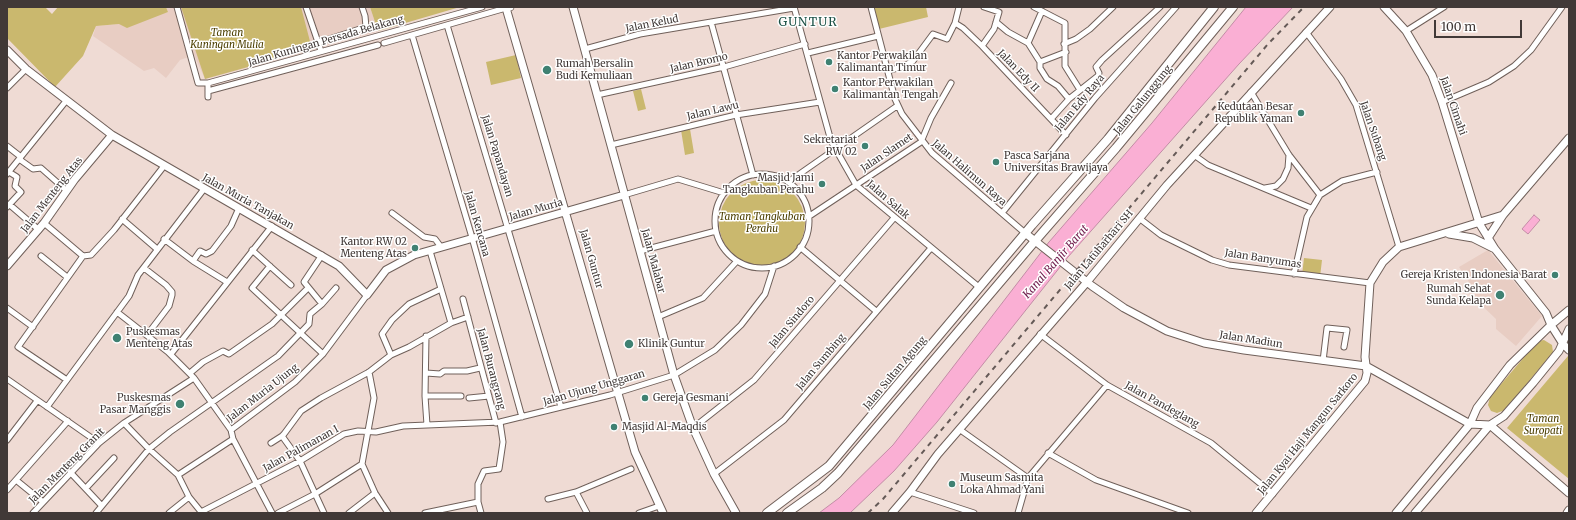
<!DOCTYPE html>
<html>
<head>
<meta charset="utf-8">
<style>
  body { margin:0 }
  #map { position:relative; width:1576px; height:520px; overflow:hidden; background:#efdbd4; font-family:Merriweather,serif }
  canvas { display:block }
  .frame { position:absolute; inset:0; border:8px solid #413937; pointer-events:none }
  .scale { position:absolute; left:1434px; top:20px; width:88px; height:18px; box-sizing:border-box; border:2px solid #413937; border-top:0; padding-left:5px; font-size:12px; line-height:14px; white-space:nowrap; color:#413937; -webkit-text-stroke:3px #fff; paint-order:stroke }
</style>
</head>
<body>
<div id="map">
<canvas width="1576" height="520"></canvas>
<div class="frame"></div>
<div class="scale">100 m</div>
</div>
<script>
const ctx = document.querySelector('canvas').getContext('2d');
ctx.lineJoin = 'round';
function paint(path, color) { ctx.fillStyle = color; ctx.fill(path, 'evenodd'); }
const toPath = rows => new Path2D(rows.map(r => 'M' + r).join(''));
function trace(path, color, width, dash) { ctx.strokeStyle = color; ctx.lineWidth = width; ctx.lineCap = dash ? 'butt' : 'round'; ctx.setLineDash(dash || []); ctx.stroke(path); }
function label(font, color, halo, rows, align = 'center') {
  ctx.font = font + ' Merriweather,serif'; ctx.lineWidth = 3; ctx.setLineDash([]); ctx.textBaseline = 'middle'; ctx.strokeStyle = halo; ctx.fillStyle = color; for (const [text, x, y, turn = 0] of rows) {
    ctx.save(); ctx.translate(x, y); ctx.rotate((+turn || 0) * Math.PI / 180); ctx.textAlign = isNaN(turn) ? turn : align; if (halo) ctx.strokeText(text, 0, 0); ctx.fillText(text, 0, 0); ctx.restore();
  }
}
paint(toPath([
  [166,7,370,7,378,31,366,35,353,36,320,48,205,79,194,55,180,60,166,78,154,68,144,71,93,36,96,26,119,24,168,12],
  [1488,250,1542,316,1516,346,1496,329,1496,319,1475,299,1475,291,1459,267]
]), '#e8cdc3');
paint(toPath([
  [7,7,45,7,52,14,58,7,166,7,168,12,127,28,119,24,96,26,83,56,55,87,7,38],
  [181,7,301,7,312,49,205,79],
  [370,7,460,7,378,31],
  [874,7,926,7,928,17,879,29],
  [516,55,521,78,491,85,486,62],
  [641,89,646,109,638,111,633,91],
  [690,129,694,153,685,155,681,130],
  '719 223a43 43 0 1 1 86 0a43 43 0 1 1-86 0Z',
  [1304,258,1322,260,1320,277,1302,275],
  [1544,340,1552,345,1553,352,1505,410,1497,413,1491,411,1488,405,1490,397,1538,341],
  [1568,356,1569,356,1569,479,1507,428]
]), '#cab86e');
const water = toPath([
  [1246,7,1293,7,1239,64,1068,257,937,422,894,471,850,513,819,513,839,498,893,445,1049,242,1152,123,1246,7],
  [1534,215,1540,220,1528,234,1522,229,1534,215]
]);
paint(water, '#faafd4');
trace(water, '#c28ca5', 1);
const street = toPath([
  [177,7,198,83,208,83,482,7],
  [306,7,321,51],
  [794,7,831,141,856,185,980,288],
  [871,7,895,99,902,114,932,153,1025,233],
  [1034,7,1065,23,1065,66,1080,90],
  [711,22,753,175],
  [996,22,1008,32,1028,43,1040,62,1040,68,1047,79,1058,86,1069,99],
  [955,23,963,28,982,46,1066,135],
  [447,25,561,407],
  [1406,31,1444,7],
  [1306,32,1341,79,1356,105,1399,247],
  [412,35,471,234,522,417],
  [317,43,366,27,365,16,362,7],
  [384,43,506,8],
  [1028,43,1042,11],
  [1064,44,1076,39,1090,29,1113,7],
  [982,46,994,29,999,12,984,7],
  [585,49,640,34,794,8],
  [808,53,878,36],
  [1040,62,1066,52],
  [888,71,904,66,913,61,933,34,947,39,955,23,959,7],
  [208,83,208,97],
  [7,88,26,69],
  [208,91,378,45],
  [1251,92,1289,155,1320,195],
  [597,95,724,67,805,44],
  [1442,102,1489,82,1514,66,1531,50,1562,7],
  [1051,119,1069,99,1098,76,1099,73,1096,67,1102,60,1160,7],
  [611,145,736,115,820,102],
  [7,146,21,157],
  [1194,155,1208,165,1311,208],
  [19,159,33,169,41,168,67,191],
  [7,174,66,101],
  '715 221a47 47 0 1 1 94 0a47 47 0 1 1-94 0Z',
  [788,182,897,106],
  [1265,188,1276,186,1283,179,1288,168,1289,155],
  [624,195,678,179,724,193],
  [10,205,39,230],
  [7,207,21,192,15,186,17,177,9,172],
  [392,213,424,237,435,239,441,247],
  [1002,213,1095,98,1176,7],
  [808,217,921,142,931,118,951,83],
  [1139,218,1161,235,1212,260,1229,265,1370,283],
  [122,219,157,249],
  [44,223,83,256],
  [164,239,193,261,227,282],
  [800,247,876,311],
  [252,250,291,285],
  [430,251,451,323],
  [640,251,716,231],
  [322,255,304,282,322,304],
  [41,256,67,277],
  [193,261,200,251,206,254,212,251,231,226,239,208],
  [270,266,252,288,323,354],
  [144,268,166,285,172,292,172,295,169,306,147,335],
  [1294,274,1307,217,1320,195,1342,181,1377,172],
  [463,299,496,423],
  [7,308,33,327],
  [117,312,168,352,194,378,231,430,233,439,272,513],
  [658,317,703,298,737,261],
  [1040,334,1107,385,1211,443,1273,494],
  [426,336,425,396,427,425],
  [171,354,272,226],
  [391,355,382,334,392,320,409,304,441,289],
  [1323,361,1327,328,1347,330,1344,347],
  [369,372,374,398,362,464,375,493,388,513],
  [190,373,203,362,223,351,229,354,272,324,308,288],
  [426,373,440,374,444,371,467,371,480,368],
  [7,379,99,443],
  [67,380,18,347,83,256,91,255,114,230,164,166],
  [425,396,461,396],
  [469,398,489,396],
  [47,407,129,296,138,275,204,189],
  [124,423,149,449,178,475,189,497,202,513],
  [693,428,754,380,894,218],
  [959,429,1028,478],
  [231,430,295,382,323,354,367,295],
  [7,440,37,401],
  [271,443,282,436],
  [1048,453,1096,480,1188,513],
  [70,472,101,505],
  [714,474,784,420,931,248],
  [178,475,233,439],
  [16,480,43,502],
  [86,488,114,458],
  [7,490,68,421],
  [576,492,587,513],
  [910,492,974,513],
  [548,499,576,492,631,469],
  [201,512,300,461,344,434,358,431,376,432,403,426,500,422,610,395,674,375,715,350,741,325,765,294,774,266],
  [33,513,99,443,124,423,194,378],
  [96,513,149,449,170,432,278,356,309,324,310,314,322,304,336,288],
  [169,513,189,497],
  [278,513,315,494,362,464],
  [324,513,300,461,282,436,284,434,301,411,321,398,369,372,391,355,409,347,451,323,468,317],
  [349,513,375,493],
  [425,513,478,502],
  [481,513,478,502,478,484,484,471,499,469,503,442,500,422],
  [639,513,659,506],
  [1018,513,1028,478,1107,385]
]);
const secondary = toPath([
  [510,7,506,8,635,452,663,513],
  [573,7,674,375,693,428,714,474,736,513],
  [1384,7,1406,31,1432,75,1442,102,1479,223,1495,249,1546,313,1551,325,1563,344,1569,350],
  [7,50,26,69,112,135,339,266,367,295,386,270,414,255,624,195],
  [1025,233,1092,286,1124,308,1167,331,1204,343,1244,350,1366,366,1470,424,1490,425],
  [1449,234,1473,238,1493,248],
  [1488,238,1503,215,1569,138],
  [7,266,44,223,75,179,112,135],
  [1490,425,1569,493],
  [892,513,910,492,938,454,1087,282,1167,185,1330,7],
  [1256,513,1365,381,1367,373,1365,357,1370,283,1383,262,1399,247,1503,215],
  [1396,513,1470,424,1477,408,1510,365,1551,325,1569,310],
  [1415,513,1490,425,1504,416,1533,383,1559,351,1569,329],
  [1567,513,1569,510]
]);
const primary = toPath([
  [767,513,829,466,1032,225,1108,139,1214,7],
  [787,513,822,488,838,473,1035,241,1116,148,1233,7]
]);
trace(street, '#70605a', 7);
trace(secondary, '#70605a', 9);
trace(primary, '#70605a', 10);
trace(street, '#fff', 5);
trace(secondary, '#fff', 7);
trace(primary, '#fff', 8);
trace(toPath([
  [868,513,883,499,1268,44,1304,7]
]), '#655a57', 2, [5, 5]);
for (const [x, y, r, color] of [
  [829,62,4,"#3f8172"],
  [547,70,5,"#3f8172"],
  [835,89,4,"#3f8172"],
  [1301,113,4,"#3f8172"],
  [865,146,4,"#3f8172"],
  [996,162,4,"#3f8172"],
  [822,184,4,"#3f8172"],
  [415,248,4,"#3f8172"],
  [1555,275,4,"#3f8172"],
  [1500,295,5,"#3f8172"],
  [117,338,5,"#3f8172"],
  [629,344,5,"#3f8172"],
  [645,398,4,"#3f8172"],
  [180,404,5,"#3f8172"],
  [614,427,4,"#3f8172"],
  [952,484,4,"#3f8172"]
]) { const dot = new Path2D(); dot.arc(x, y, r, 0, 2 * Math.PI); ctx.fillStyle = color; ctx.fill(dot); trace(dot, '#fff', 1.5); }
label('10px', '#413937', '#fff', [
  ["Jalan Kelud",652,24,-11],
  ["Jalan Kuningan Persada Belakang",326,41,-16],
  ["Jalan Bromo",699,63,-13],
  ["Jalan Edy II",1018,71,46],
  ["Jalan Galunggung",1143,100,-51],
  ["Jalan Edy Raya",1080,103,-50],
  ["Jalan Cimahi",1453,106,71],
  ["Jalan Lawu",713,111,-13],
  ["Jalan Subang",1373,131,71],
  ["Jalan Slamet",887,153,-34],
  ["Jalan Papandayan",497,156,73],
  ["Jalan Halimun Raya",969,173,41],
  ["Jalan Menteng Atas",52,195,-52],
  ["Jalan Salak",888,200,41],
  ["Jalan Muria Tanjakan",248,202,29],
  ["Jalan Muria",536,210,-16],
  ["Jalan Kencana",477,224,74],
  ["Jalan Latuharhari SH",1099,250,-50],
  ["Jalan Guntur",591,259,74],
  ["Jalan Banyumas",1263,259,9],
  ["Jalan Malabar",653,261,75],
  ["Jalan Sindoro",792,322,-50],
  ["Jalan Madiun",1251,340,9],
  ["Jalan Sumbing",821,362,-50],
  ["Jalan Burangrang",491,369,75],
  ["Jalan Sultan Agung",895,373,-50],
  ["Jalan Ujung Unggaran",594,388,-16],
  ["Jalan Muria Ujung",263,393,-38],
  ["Jalan Pandeglang",1162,405,29],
  ["Jalan Kyai Haji Mangun Sarkoro",1308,434,-51],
  ["Jalan Palimanan I",301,449,-29],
  ["Jalan Menteng Granit",67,466,-45]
]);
label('italic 10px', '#4c3f00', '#fff', [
  ["Taman",227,33],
  ["Kuningan Mulia",227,45],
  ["Taman Tangkuban",762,217],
  ["Perahu",762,229],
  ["Taman",1543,419],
  ["Suropati",1543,431]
]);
label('10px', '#413937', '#fff', [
  ["Kantor Perwakilan",837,56],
  ["Kalimantan Timur",837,68],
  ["Rumah Bersalin",556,64],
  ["Budi Kemuliaan",556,76],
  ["Kantor Perwakilan",843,83],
  ["Kalimantan Tengah",843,95],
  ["Kedutaan Besar",1293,107,"right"],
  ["Republik Yaman",1293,119,"right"],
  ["Sekretariat",857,140,"right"],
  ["RW 02",857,152,"right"],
  ["Pasca Sarjana",1004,156],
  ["Universitas Brawijaya",1004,168],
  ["Masjid Jami",814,178,"right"],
  ["Tangkuban Perahu",814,190,"right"],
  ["Kantor RW 02",407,242,"right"],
  ["Menteng Atas",407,254,"right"],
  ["Gereja Kristen Indonesia Barat",1547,275,"right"],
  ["Rumah Sehat",1491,289,"right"],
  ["Sunda Kelapa",1491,301,"right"],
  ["Puskesmas",126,332],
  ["Menteng Atas",126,344],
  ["Klinik Guntur",638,344],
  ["Puskesmas",171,398,"right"],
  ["Pasar Manggis",171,410,"right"],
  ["Gereja Gesmani",653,398],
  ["Masjid Al-Maqdis",622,427],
  ["Museum Sasmita",960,478],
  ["Loka Ahmad Yani",960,490]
], 'left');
label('italic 11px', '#701c4d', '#fff', [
  ["Kanal Banjir Barat",1056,262,-49]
]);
ctx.letterSpacing = '1px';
label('12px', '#1d5247', '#fff', [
  ["GUNTUR",808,23]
]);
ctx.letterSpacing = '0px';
</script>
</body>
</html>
